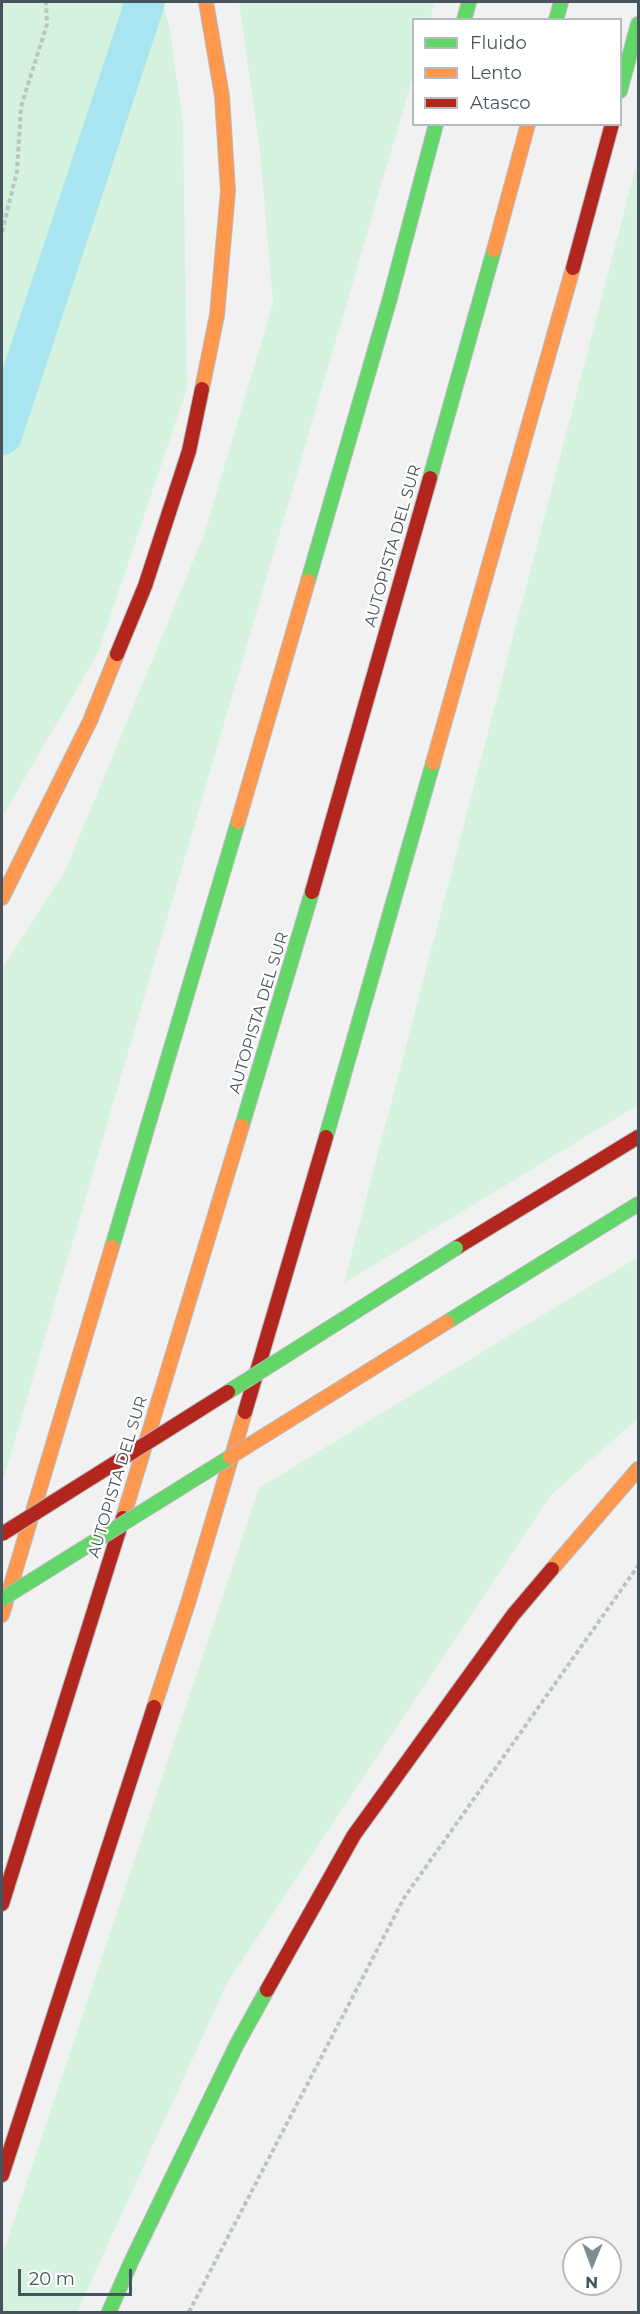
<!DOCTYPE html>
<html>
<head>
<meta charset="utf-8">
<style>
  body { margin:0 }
  #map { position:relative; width:640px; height:2314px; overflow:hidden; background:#f1f1f1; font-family:Montserrat,sans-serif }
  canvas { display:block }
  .frame { position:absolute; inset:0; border:3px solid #47545e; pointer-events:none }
  .legend { position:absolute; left:412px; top:18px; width:210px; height:108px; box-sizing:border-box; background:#fff; border:2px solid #b5bbbf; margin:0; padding:8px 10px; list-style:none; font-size:18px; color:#47545e }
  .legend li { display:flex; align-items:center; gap:12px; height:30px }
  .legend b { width:30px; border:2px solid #b5bbbf }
  .north { position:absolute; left:562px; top:2236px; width:60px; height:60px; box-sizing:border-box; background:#fff; border:2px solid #b5bbbf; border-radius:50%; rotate:181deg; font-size:16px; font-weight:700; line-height:24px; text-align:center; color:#47545e }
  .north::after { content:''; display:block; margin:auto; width:21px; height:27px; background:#828b91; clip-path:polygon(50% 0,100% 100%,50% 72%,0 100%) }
  .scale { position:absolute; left:18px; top:2269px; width:114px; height:27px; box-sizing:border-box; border:3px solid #47545e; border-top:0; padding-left:8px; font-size:18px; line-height:21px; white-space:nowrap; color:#47545e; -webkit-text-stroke:4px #fff; paint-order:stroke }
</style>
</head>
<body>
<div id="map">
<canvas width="640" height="2314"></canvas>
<div class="frame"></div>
<ul class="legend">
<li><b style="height:8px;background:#63d668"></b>Fluido</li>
<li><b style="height:8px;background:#ff974d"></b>Lento</li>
<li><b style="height:8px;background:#b3261e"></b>Atasco</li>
</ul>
<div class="north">N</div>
<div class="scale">20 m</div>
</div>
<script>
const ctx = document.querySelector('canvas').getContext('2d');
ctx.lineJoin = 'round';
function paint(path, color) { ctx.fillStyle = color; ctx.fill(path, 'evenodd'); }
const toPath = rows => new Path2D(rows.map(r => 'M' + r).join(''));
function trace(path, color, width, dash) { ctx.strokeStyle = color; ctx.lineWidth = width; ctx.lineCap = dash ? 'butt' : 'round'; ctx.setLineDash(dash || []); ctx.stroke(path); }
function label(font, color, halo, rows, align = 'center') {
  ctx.font = font + ' Montserrat,sans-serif'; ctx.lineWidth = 4.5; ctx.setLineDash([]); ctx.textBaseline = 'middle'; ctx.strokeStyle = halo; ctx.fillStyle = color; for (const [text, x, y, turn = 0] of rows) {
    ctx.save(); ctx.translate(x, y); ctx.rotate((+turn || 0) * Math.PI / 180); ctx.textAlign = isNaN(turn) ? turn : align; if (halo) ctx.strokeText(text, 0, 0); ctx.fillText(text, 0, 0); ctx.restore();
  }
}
paint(toPath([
  [2,2,163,2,170,30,183,125,187,388,98,653,2,817],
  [239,2,435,2,430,19,414,20,413,76,2,1484,2,969,66,869,204,535,273,303,260,151],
  [638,159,638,1105,344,1283],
  [638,1257,638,1418,550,1496,227,1983,77,2312,2,2312,2,2256,259,1488]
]), '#d4f2de');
trace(toPath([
  [2,435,145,2]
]), '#a7e5f1', 40);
const fast = toPath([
  [464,20,469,2],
  [556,20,561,2],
  [620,91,638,24],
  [430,478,494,250],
  [308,581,390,298,436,124],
  [242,1126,312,892],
  [326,1137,433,763],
  [112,1247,238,822],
  [447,1322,638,1204],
  [109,2312,132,2260,237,2044,267,1990]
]);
const slow = toPath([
  [494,250,528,124],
  [202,389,217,315,228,191,222,96,206,2],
  [433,763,573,268],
  [238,822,308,581],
  [2,898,90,721,117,654],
  [123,1518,242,1126],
  [552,1569,638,1469],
  [2,1615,112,1247],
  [154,1707,188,1603,245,1412]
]);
const jam = toPath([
  [573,268,612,124],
  [117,654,145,586,189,451,202,389],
  [312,892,430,478],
  [456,1248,638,1137],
  [245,1412,326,1137],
  [2,1904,123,1518],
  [267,1990,354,1835,513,1615,552,1569],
  [2,2175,154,1707]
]);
trace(fast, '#b5bbc1', 16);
trace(slow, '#b5bbc1', 16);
trace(jam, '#b5bbc1', 16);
trace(toPath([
  [2,232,17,171,21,107,47,24,46,2],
  [189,2312,404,1898,638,1566]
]), '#b8c5c0', 4, [4.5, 3]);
trace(fast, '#63d668', 14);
trace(slow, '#ff974d', 14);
trace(jam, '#b3261e', 14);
const fastBridge = toPath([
  [228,1392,456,1248],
  [2,1599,230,1457]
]);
const slowBridge = toPath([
  [230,1457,447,1322]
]);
const jamBridge = toPath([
  [2,1534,228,1392]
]);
trace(fastBridge, '#b5bbc1', 16, []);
trace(slowBridge, '#b5bbc1', 16, []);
trace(jamBridge, '#b5bbc1', 16, []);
trace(fastBridge, '#63d668', 14);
trace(slowBridge, '#ff974d', 14);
trace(jamBridge, '#b3261e', 14);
label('16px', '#47545e', '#fff', [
  ["AUTOPISTA DEL SUR",393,546,-74],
  ["AUTOPISTA DEL SUR",259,1013,-73],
  ["AUTOPISTA DEL SUR",118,1477,-73]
]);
</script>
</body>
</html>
